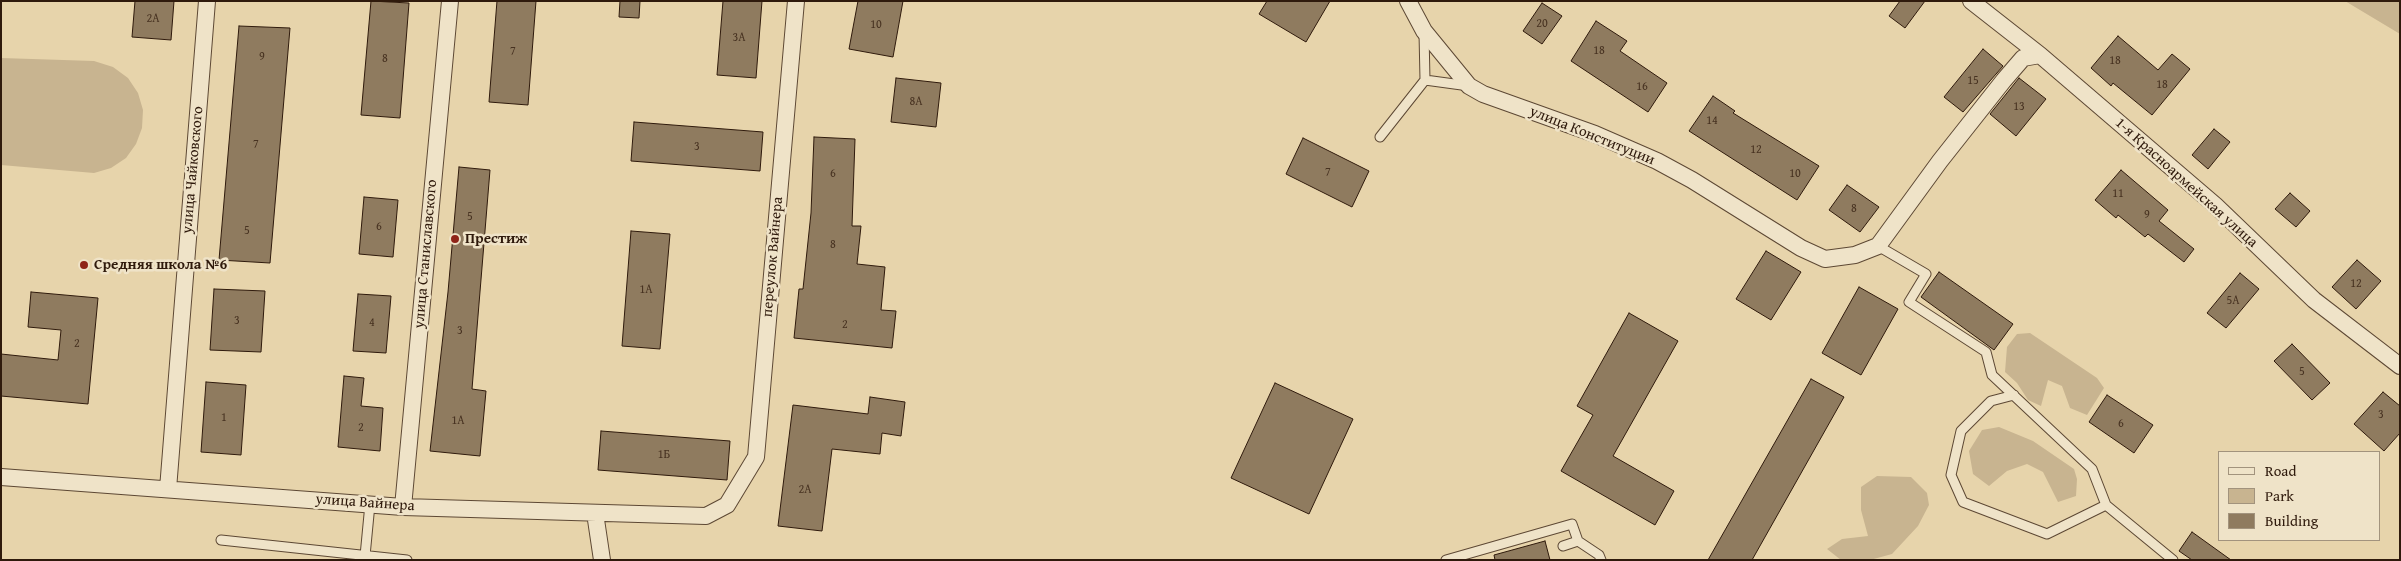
<!DOCTYPE html>
<html>
<head>
<meta charset="utf-8">
<style>
  body { margin:0 }
  #map { position:relative; width:2401px; height:561px; overflow:hidden; background:#e7d4ab; font-family:"Gentium Book Plus",serif }
  canvas { display:block }
  .frame { position:absolute; inset:0; border:2px solid #2f1a0c; pointer-events:none }
  .legend { position:absolute; left:2218px; top:451px; width:162px; height:90px; box-sizing:border-box; background:#efe3c8; border:1px solid #a2937d; margin:0; padding:6px 9px; list-style:none; font-size:15px; color:#2f1a0c }
  .legend li { display:flex; align-items:center; gap:10px; height:25px }
  .legend b { width:25px; border:1px solid #a2937d }
</style>
</head>
<body>
<div id="map">
<canvas width="2401" height="561"></canvas>
<div class="frame"></div>
<ul class="legend">
<li><b style="height:6px;background:#efe3c8"></b>Road</li>
<li><b style="height:14px;background:#c8b490"></b>Park</li>
<li><b style="height:14px;background:#8f7b5f"></b>Building</li>
</ul>
</div>
<script>
const ctx = document.querySelector('canvas').getContext('2d');
ctx.lineJoin = 'round';
function paint(path, color) { ctx.fillStyle = color; ctx.fill(path, 'evenodd'); }
const toPath = rows => new Path2D(rows.map(r => 'M' + r).join(''));
function trace(path, color, width, dash) { ctx.strokeStyle = color; ctx.lineWidth = width; ctx.lineCap = dash ? 'butt' : 'round'; ctx.setLineDash(dash || []); ctx.stroke(path); }
function label(font, color, halo, rows, align = 'center') {
  ctx.font = font + ' "Gentium Book Plus",serif'; ctx.lineWidth = 5; ctx.setLineDash([]); ctx.textBaseline = 'middle'; ctx.strokeStyle = halo; ctx.fillStyle = color; for (const [text, x, y, turn = 0] of rows) {
    ctx.save(); ctx.translate(x, y); ctx.rotate((+turn || 0) * Math.PI / 180); ctx.textAlign = isNaN(turn) ? turn : align; if (halo) ctx.strokeText(text, 0, 0); ctx.fillText(text, 0, 0); ctx.restore();
  }
}
paint(toPath([
  [2345,1,2400,1,2400,34],
  [1,58,94,61,113,67,128,78,138,93,143,110,142,128,136,144,126,158,111,168,94,173,1,165],
  [2030,333,2097,378,2104,388,2087,415,2070,408,2062,386,2048,380,2041,406,2028,400,2017,383,2005,372,2007,347,2017,334],
  [1999,427,2033,441,2074,469,2077,479,2076,496,2058,502,2043,472,2027,464,2007,471,1989,486,1973,474,1969,451,1982,430],
  [1877,476,1911,477,1927,493,1929,505,1918,526,1892,554,1870,560,1841,560,1827,549,1842,539,1868,536,1861,510,1861,487]
]), '#c8b490');
const building = toPath([
  [135,1,174,1,171,40,132,37,135,1],
  [371,1,409,3,400,118,361,115,371,1],
  [497,1,536,1,528,105,489,102,497,1],
  [620,1,640,1,639,18,619,17,620,1],
  [723,1,762,1,756,78,717,75,723,1],
  [858,1,903,1,893,57,849,49,858,1],
  [1267,1,1330,1,1306,42,1259,14,1267,1],
  [1900,1,1925,1,1905,28,1889,16,1900,1],
  [1542,3,1562,16,1542,44,1523,31,1542,3],
  [1596,21,1627,41,1620,51,1667,83,1648,112,1571,61,1596,21],
  [239,26,290,28,270,263,219,260,239,26],
  [2118,36,2158,70,2172,54,2190,69,2152,115,2113,83,2111,86,2091,68,2118,36],
  [1983,49,2003,66,1963,112,1944,97,1983,49],
  [896,78,941,83,936,127,891,122,896,78],
  [2019,78,2046,99,2016,136,1990,114,2019,78],
  [1713,96,1735,111,1733,113,1819,166,1797,200,1689,131,1713,96],
  [634,122,763,132,760,171,631,161,634,122],
  [2214,129,2230,142,2208,169,2192,155,2214,129],
  [814,137,855,139,852,226,861,226,857,264,885,267,881,310,896,311,892,348,794,338,799,289,803,289,811,213,814,137],
  [1303,138,1369,171,1352,207,1286,174,1303,138],
  [459,167,490,170,472,389,486,391,480,456,430,451,448,292,459,167],
  [2121,170,2168,210,2159,221,2194,249,2184,262,2148,234,2145,237,2118,215,2116,218,2095,200,2121,170],
  [1847,185,1879,207,1860,232,1829,210,1847,185],
  [2290,193,2310,211,2296,227,2275,209,2290,193],
  [364,197,398,200,393,257,359,254,364,197],
  [631,231,670,234,660,349,622,346,631,231],
  [1766,251,1801,272,1771,320,1736,299,1766,251],
  [2357,260,2381,281,2356,309,2332,287,2357,260],
  [1939,272,2013,324,1994,350,1921,297,1939,272],
  [2240,273,2259,289,2226,328,2207,313,2240,273],
  [1859,287,1898,309,1861,375,1822,353,1859,287],
  [214,289,265,291,261,352,210,350,214,289],
  [31,292,98,298,88,404,1,396,1,354,58,360,61,330,28,327,31,292],
  [358,294,391,296,386,353,353,351,358,294],
  [1629,313,1678,341,1613,456,1674,491,1655,525,1561,471,1593,415,1577,406,1629,313],
  [2292,344,2330,383,2312,400,2274,361,2292,344],
  [344,376,364,378,361,406,383,408,380,451,338,447,344,376],
  [1811,379,1844,397,1752,560,1708,560,1811,379],
  [206,382,246,385,241,455,201,452,206,382],
  [1275,383,1353,419,1309,514,1231,478,1275,383],
  [2383,392,2400,406,2400,433,2384,451,2354,424,2383,392],
  [2107,395,2153,425,2134,453,2089,422,2107,395],
  [870,397,905,402,901,436,882,433,880,454,832,449,822,531,778,526,793,405,868,414,870,397],
  [601,431,730,441,727,480,598,470,601,431],
  [2192,532,2231,560,2192,560,2179,551,2192,532],
  [1545,541,1550,560,1495,560,1494,555,1545,541]
]);
paint(building, '#8f7b5f');
trace(building, '#2f1a0c', 1);
const service = toPath([
  [1425,80,1469,86],
  [1380,137,1425,80,1424,33],
  [1878,246,1926,274,1909,302,1986,352,1992,375,2092,469,2106,505,2173,560],
  [2014,395,1991,401,1961,431,1951,475,1963,502,2047,534,2106,505],
  [221,540,407,560],
  [1563,546,1578,541,1599,555,1601,560],
  [365,556,370,504],
  [1446,560,1572,524,1578,541]
]);
const minor = toPath([
  [1408,1,1424,31,1469,86,1483,94,1595,134,1657,161,1692,180,1801,248,1825,259,1855,255,1878,246,1940,161,2004,80,2023,58,2040,55],
  [1971,1,2040,55,2215,205,2314,300,2400,366],
  [1,477,403,507,706,516,727,505,756,457,796,1],
  [168,489,207,1],
  [403,507,450,1],
  [595,513,602,560]
]);
trace(service, '#5d4834', 11);
trace(minor, '#5d4834', 18);
trace(service, '#efe3c8', 9);
trace(minor, '#efe3c8', 16);
for (const [x, y, r, color] of [
  [455,239,5,"#8f2418"],
  [84,265,5,"#8f2418"]
]) { const dot = new Path2D(); dot.arc(x, y, r, 0, 2 * Math.PI); ctx.fillStyle = color; ctx.fill(dot); trace(dot, '#efe3c8', 2); }
label('12px', '#473221', null, [
  ["2А",153,19],
  ["20",1542,24],
  ["10",876,25],
  ["3А",739,38],
  ["18",1599,51],
  ["7",513,52],
  ["9",262,57],
  ["8",385,59],
  ["18",2115,61],
  ["15",1973,81],
  ["18",2162,85],
  ["16",1642,87],
  ["8А",916,102],
  ["13",2019,107],
  ["14",1712,121],
  ["7",256,145],
  ["3",697,147],
  ["12",1756,150],
  ["7",1328,173],
  ["6",833,174],
  ["10",1795,174],
  ["11",2118,194],
  ["8",1854,209],
  ["9",2147,215],
  ["5",470,217],
  ["6",379,227],
  ["5",247,231],
  ["8",833,245],
  ["12",2356,284],
  ["1А",646,290],
  ["5А",2233,301],
  ["3",237,321],
  ["4",372,323],
  ["2",845,325],
  ["3",460,331],
  ["2",77,344],
  ["5",2302,372],
  ["3",2381,415],
  ["1",224,418],
  ["1А",458,421],
  ["6",2121,424],
  ["2",361,428],
  ["1Б",664,455],
  ["2А",805,490]
]);
label('15px', '#2f1a0c', '#efe3c8', [
  ["улица Конституции",1592,136,22],
  ["улица Чайковского",193,170,-85],
  ["1-я Красноармейская улица",2186,183,42],
  ["улица Станиславского",426,254,-85],
  ["переулок Вайнера",773,257,-85],
  ["улица Вайнера",365,503,4]
]);
label('bold 15px', '#2f1a0c', '#efe3c8', [
  ["Престиж",465,239],
  ["Средняя школа №6",94,265]
], 'left');
</script>
</body>
</html>
